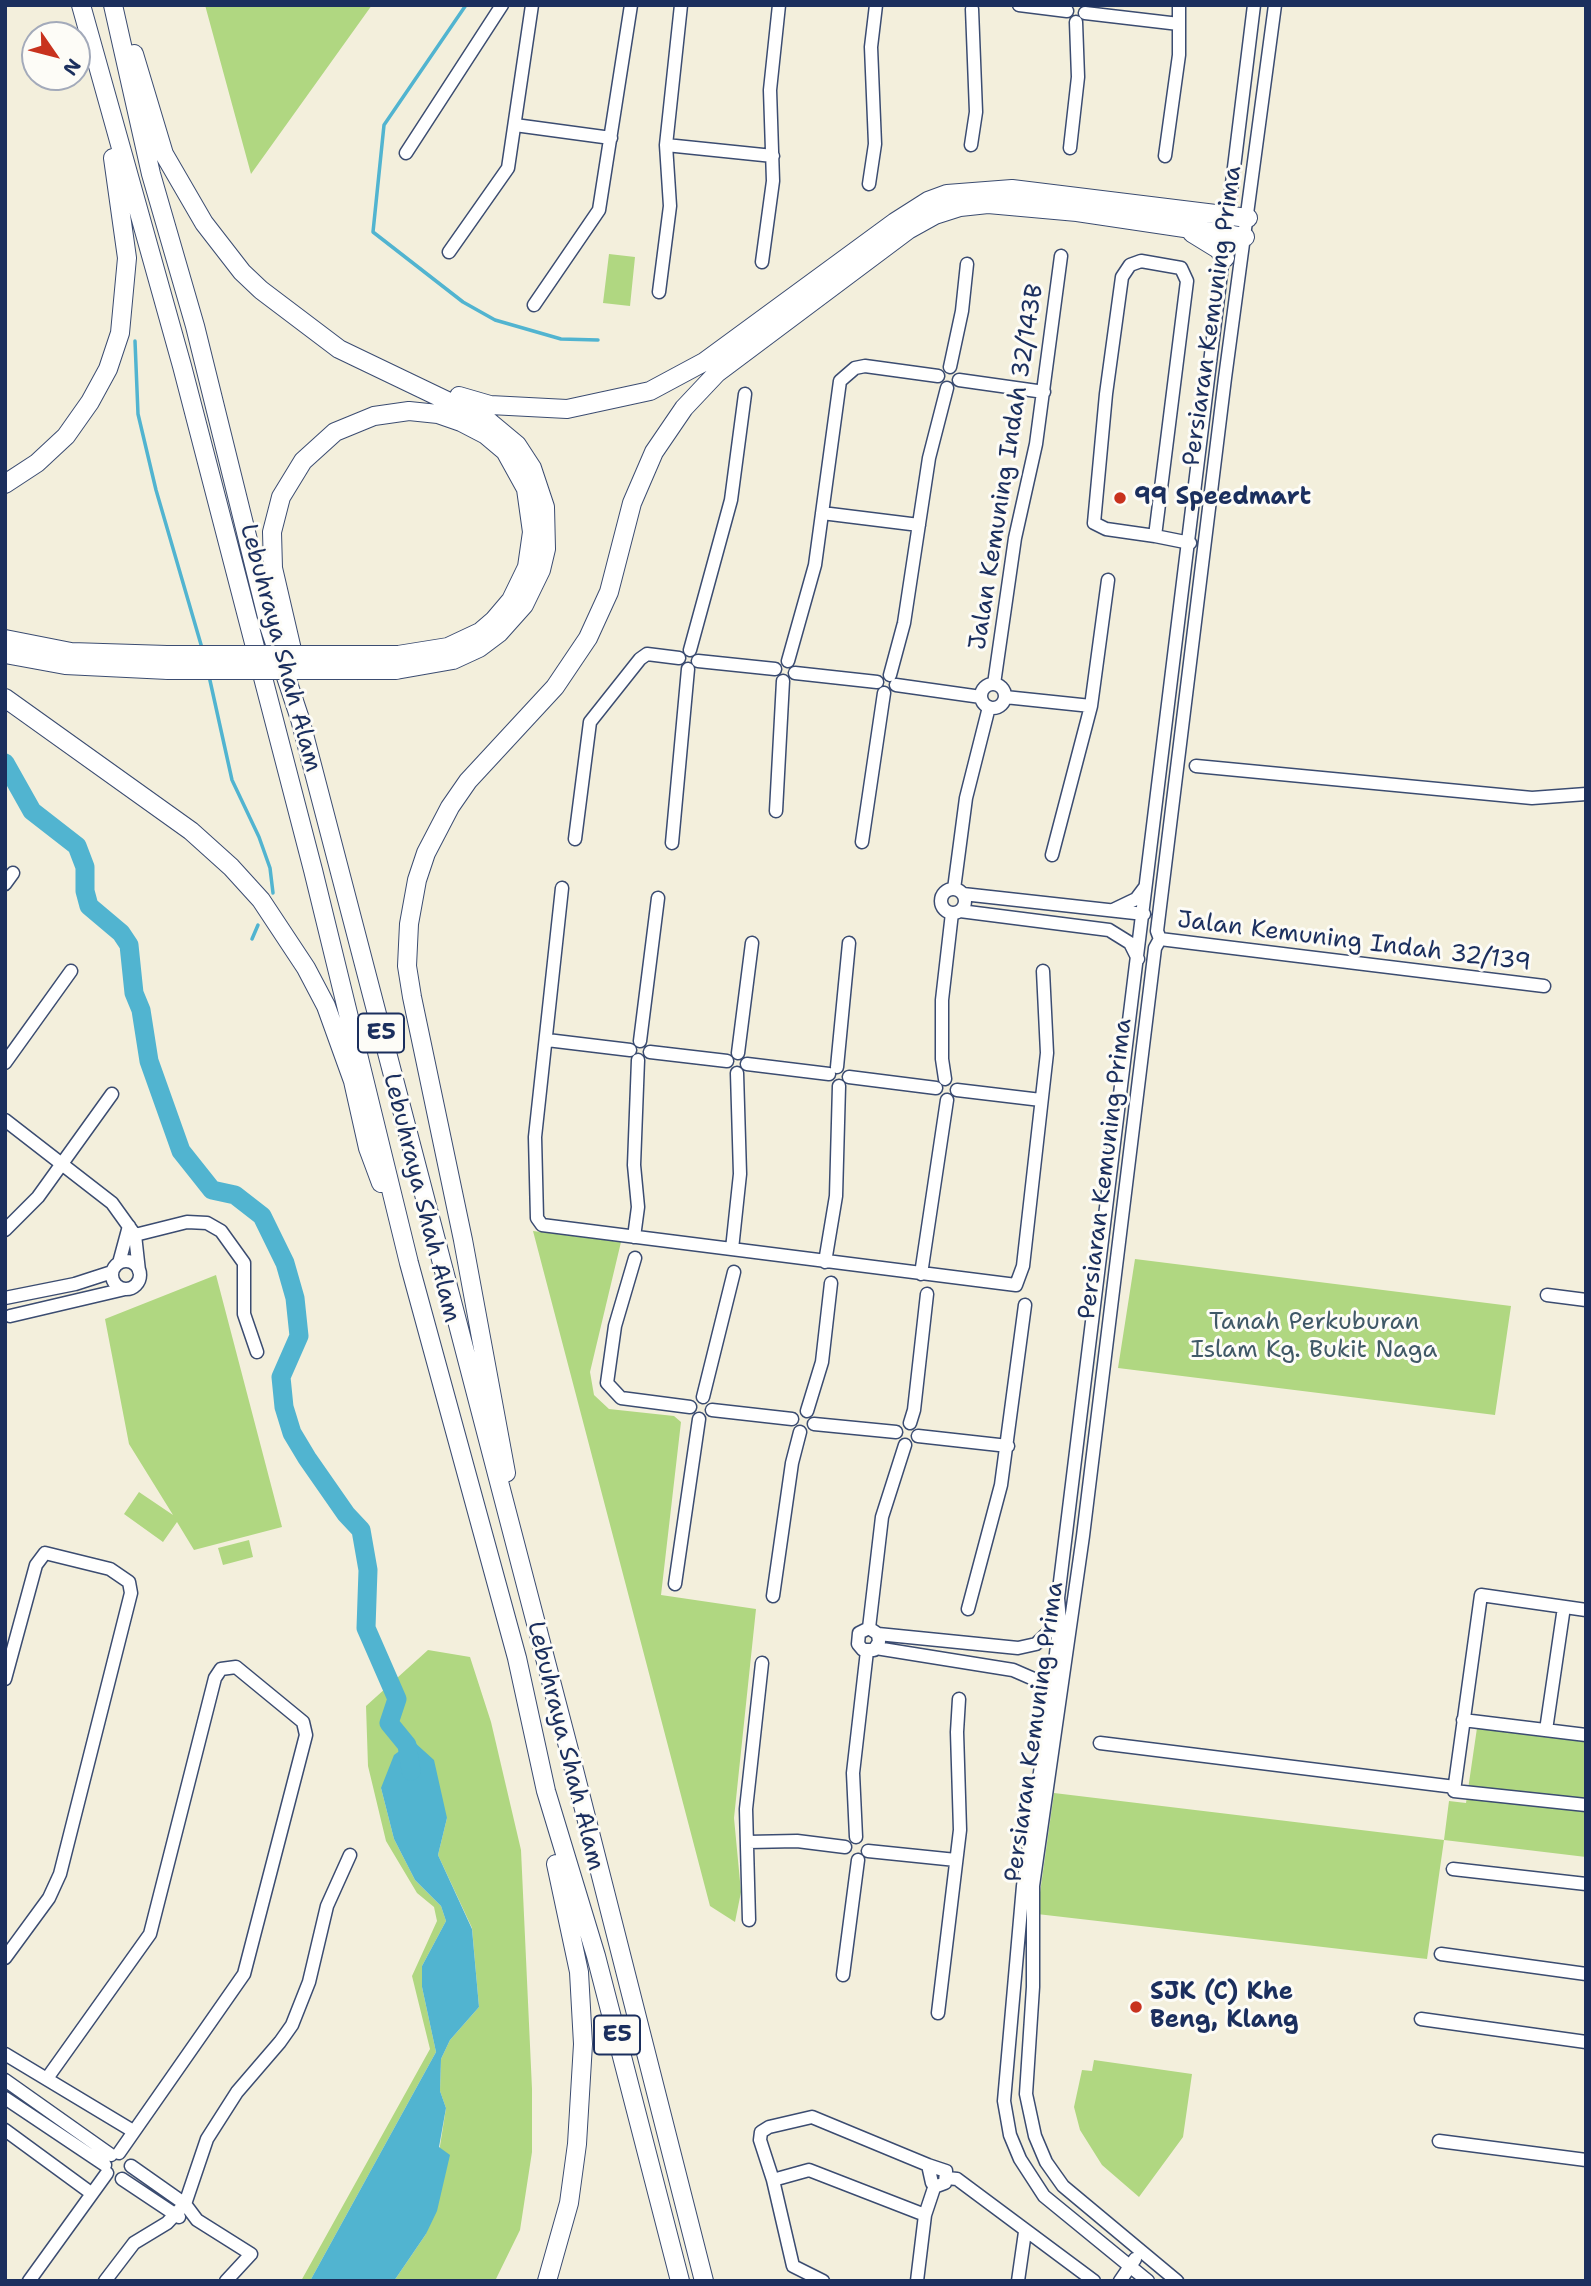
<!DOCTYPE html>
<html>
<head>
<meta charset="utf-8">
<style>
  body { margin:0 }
  #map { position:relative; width:1591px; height:2286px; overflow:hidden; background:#f3efdc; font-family:"Shantell Sans",sans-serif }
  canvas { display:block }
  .frame { position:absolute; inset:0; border:7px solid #1b2f5e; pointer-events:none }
  .north { position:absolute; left:21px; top:21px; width:70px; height:70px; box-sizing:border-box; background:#fdfcf7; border:2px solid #a3aaba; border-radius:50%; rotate:125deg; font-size:19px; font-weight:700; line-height:28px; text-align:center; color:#1b2f5e }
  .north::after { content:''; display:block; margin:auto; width:24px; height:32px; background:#c8321e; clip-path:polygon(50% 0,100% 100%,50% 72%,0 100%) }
</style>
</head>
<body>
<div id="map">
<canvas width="1591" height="2286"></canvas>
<div class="frame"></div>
<div class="north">N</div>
</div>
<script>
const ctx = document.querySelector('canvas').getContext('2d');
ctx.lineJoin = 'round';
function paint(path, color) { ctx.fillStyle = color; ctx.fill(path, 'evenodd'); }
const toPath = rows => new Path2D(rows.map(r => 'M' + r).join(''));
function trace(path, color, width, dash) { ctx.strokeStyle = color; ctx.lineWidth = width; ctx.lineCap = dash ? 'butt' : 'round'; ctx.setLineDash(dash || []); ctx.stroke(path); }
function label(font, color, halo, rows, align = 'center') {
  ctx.font = font + ' "Shantell Sans",sans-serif'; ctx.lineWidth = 6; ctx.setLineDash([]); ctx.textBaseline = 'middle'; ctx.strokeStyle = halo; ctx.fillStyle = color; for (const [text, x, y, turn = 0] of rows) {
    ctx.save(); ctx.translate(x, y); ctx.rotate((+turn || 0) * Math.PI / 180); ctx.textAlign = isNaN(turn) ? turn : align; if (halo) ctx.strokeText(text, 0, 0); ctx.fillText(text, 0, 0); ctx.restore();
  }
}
paint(toPath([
  [205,5,372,5,251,174],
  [609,254,635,257,630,306,603,303],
  [533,1231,621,1242,590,1372,594,1395,609,1409,674,1416,681,1422,661,1595,756,1609,734,1818,741,1892,735,1922,710,1906],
  [1135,1259,1511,1306,1495,1415,1118,1368],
  [216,1275,282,1527,194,1550,177,1522,163,1542,124,1514,139,1492,173,1515,129,1444,105,1319],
  [249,1540,253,1557,223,1565,218,1548],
  [428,1650,470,1657,491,1722,521,1850,532,2089,532,2152,520,2230,495,2281,394,2281,426,2234,446,2108,440,2091,441,2059,450,2040,479,2007,472,1928,438,1855,447,1818,381,1788,394,1839,415,1880,441,1906,446,1921,422,1966,422,1987,436,2052,310,2281,301,2281,430,2049,412,1976,437,1921,434,1907,417,1893,386,1841,368,1766,366,1706],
  [1477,1728,1586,1742,1586,1857,1444,1840,1427,1959,1037,1914,1054,1793,1444,1840,1449,1801,1466,1803],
  [1094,2060,1192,2074,1183,2137,1139,2197,1102,2165,1080,2130,1074,2107,1082,2070,1092,2071]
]), '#b0d781');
paint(toPath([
  [413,1741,434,1760,447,1818,438,1855,472,1929,479,2007,450,2040,441,2059,440,2091,446,2108,439,2147,450,2155,437,2211,426,2234,394,2281,310,2281,436,2052,422,1987,422,1966,446,1921,441,1906,415,1880,394,1839,381,1788,394,1755]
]), '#51b4d0');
trace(toPath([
  [466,5,384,125,373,232,463,302,495,320,561,339,598,340],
  [135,341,138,414,156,490,202,648],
  [209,676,232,780,259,837,270,868,273,893],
  [252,939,258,925]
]), '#51b4d0', 3.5);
trace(toPath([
  [5,763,32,811,77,846,85,867,85,891,89,906,121,933,129,945,134,993,141,1010,149,1061,181,1151,212,1190,235,1195,262,1216,285,1263,295,1298,299,1336,281,1377,284,1407,292,1433,307,1458,346,1514,361,1530,368,1570,366,1628,397,1699,389,1723,407,1745,411,1771]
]), '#51b4d0', 19);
const minor = toPath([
  [1019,5,1067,11],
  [1085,13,1179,24],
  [515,125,611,138],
  [666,145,773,156],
  [971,145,976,112,972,9],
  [1070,148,1078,77,1076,22],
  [406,153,502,5],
  [1165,156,1179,55,1179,5],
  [869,184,875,144,871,47,876,5],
  [449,252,508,168,532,5],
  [762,262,773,181,770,90,779,5],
  [659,292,670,206,666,145,681,5],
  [534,305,599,210,631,5],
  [950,367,962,311,967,264],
  [959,380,1044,392],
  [822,513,919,525],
  [1155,536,1106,529,1094,523,1106,394,1122,277,1130,265,1141,261,1181,268,1187,281,1155,536,1190,543],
  [690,650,731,500,745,394],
  [698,661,775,669],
  [788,661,815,565,840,381,855,368,865,366,938,376],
  [795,673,877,682],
  [890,675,904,623,929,458,947,388],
  '981 696a12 12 0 1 1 24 0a12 12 0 1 1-24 0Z',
  [994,684,1015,538,1036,444,1061,256],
  [896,685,981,697],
  [1005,697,1091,706],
  [1196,766,1532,798,1586,794],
  [776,811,783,681],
  [575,839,590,722,640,659,647,654,679,658],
  [862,842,884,693],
  [672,843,688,669],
  [1052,855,1091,706,1108,580],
  [5,884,13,873],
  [562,888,535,1137,537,1218,542,1225,1016,1285,1023,1266,1047,1053,1043,971],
  [954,889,966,798,989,707],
  '941 901a12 12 0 1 1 24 0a12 12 0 1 1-24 0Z',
  [963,894,1144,914],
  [1113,910,1136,899,1145,887],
  [960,911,1109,930,1130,943,1138,959],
  [1160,939,1544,986],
  [547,1040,630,1050],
  [640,1041,658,898],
  [650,1052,727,1061],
  [738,1053,752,943],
  [5,1063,71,971],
  [747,1064,829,1074],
  [837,1067,849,943],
  [849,1077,936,1088],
  [945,1079,942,1059,942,1000,952,913],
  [957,1090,1041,1100],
  [5,1120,112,1203,135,1235,139,1271],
  [5,1230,38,1197,112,1094],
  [135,1235,187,1222,207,1223,221,1231,244,1263,244,1314,257,1352],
  [634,1237,638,1207,634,1165,638,1060],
  [732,1249,740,1174,737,1073],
  [635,1258,615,1326,607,1383,621,1398,690,1407],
  '112 1275a14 14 0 1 1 28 0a14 14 0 1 1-28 0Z',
  [825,1262,836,1196,839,1086],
  [119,1263,129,1226],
  [921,1274,947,1100],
  [1547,1295,1586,1300],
  [5,1298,75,1284,112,1272],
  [10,1316,125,1289],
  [703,1397,734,1272],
  [712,1410,792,1419],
  [807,1411,822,1362,831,1283],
  [910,1423,914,1410,927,1294],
  [814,1424,896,1432],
  [918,1436,1008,1446],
  [675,1584,699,1419],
  [773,1596,792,1463,800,1432],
  [968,1609,1001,1485,1025,1305],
  [1586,1610,1481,1595,1454,1791,1586,1805],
  [869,1628,882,1517,905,1445],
  [878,1634,879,1642,874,1650,863,1650,858,1644,859,1633,869,1628,878,1634,1018,1648,1036,1644,1059,1622],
  [876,1648,1013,1670,1036,1680,1044,1693,1046,1705],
  [5,1679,36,1565,45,1553,110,1569,129,1582,131,1593,60,1874,49,1898,5,1958],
  [1463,1720,1586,1735],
  [1546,1730,1564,1607],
  [1100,1743,1455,1787],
  [856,1837,853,1773,867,1651],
  [748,1842,797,1841,845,1847],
  [868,1851,956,1860],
  [1453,1869,1586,1884],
  [749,1920,746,1809,762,1663],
  [1441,1954,1586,1974],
  [843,1975,858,1860],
  [938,2013,960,1830,957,1732,959,1699],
  [1421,2019,1586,2042],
  [5,2054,133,2131],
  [48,2077,150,1934,215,1678,221,1669,236,1667,303,1722,306,1735,244,1974,119,2153],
  [5,2080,111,2155],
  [5,2098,105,2165],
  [5,2130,91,2193],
  [1439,2141,1586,2160],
  [928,2165,946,2171,945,2183,937,2186,932,2183,928,2165],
  [131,2166,185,2204,197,2220,251,2254,226,2281],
  [947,2178,957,2179,1094,2281],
  [122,2179,179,2217],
  [773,2180,809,2170,925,2215],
  [29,2281,107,2173],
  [105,2281,134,2243,167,2223,185,2204,207,2139,237,2092,280,2042,292,2025,309,1982,327,1906,350,1855],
  [823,2281,793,2266,773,2180,760,2140,761,2132,769,2127,812,2117,928,2165],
  [917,2281,925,2215,935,2185],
  [1018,2281,1025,2232],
  [1120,2281,1135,2259],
  [1148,2281,1044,2196,1020,2159,1010,2135,1004,2101,1023,1886,1048,1719,1060,1621,1058,1598,1254,5],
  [1177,2281,1063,2186,1046,2162,1035,2136,1026,2094,1033,1987,1033,1886,1083,1536,1155,948,1160,939,1157,931,1225,378,1275,5]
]);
const highway = toPath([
  [81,5,182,366,313,870,409,1263,517,1658,546,1791,596,1956,680,2281],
  [113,5,151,174,195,326,270,629,300,719,569,1750,704,2281],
  [134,54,164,154,204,223,242,272,261,290,339,349,487,420,517,445,532,468,545,507,546,549,541,570,524,605,499,633,479,648,453,660,396,670],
  [1192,233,1218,249,1225,258],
  [459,396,490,405,567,409,650,391,704,362,895,222,928,201,947,194,1012,189,1248,218],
  [5,484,37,463,66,436,90,402,108,369,120,333,127,258,113,158],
  [5,639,71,652,167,655],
  [5,654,65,665,168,670],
  [296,667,273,568,272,532,281,497,303,461,335,432,374,416,409,411,438,414,461,422,486,435,505,451,526,489,532,532,527,567,511,600,494,620,480,632,448,647,398,655],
  [5,698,191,831,231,867,261,900,306,968,326,1006,353,1081,368,1148,381,1183],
  [506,1473,463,1240,412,997,407,966,409,924,417,880,426,853,450,807,468,781,555,687,588,638,609,592,632,503,654,452,684,408,717,373,908,230,935,215,960,207,988,204,1077,212,1245,237],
  [547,2281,569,2203,577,2144,583,2044,579,1972,556,1864]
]);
trace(minor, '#3b4c71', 15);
trace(highway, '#3b4c71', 20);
trace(minor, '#fff', 12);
trace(highway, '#fff', 18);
const highwayBridge = toPath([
  [167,655,398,655],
  [168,670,396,670]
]);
trace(highwayBridge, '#3b4c71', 20, []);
trace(highwayBridge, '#fff', 18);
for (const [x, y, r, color] of [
  [1120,498,7,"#c8321e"],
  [1136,2007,7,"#c8321e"]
]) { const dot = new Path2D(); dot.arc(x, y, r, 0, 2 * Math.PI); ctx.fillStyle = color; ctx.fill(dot); trace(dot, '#fdfcf7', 2.5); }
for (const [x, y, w] of [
  [381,1033,46],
  [617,2035,46]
]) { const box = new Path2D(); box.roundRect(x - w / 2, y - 19.5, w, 39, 5); ctx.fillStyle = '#fdfcf7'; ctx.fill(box); trace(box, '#1b2f5e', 2); }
label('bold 23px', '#1b2f5e', null, [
  ["E5",381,1033],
  ["E5",617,2035]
]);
label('24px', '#1b2f5e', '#fdfcf7', [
  ["Persiaran Kemuning Prima",1213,316,-82],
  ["Jalan Kemuning Indah 32/143B",1007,467,-81],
  ["Lebuhraya Shah Alam",280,648,75],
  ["Jalan Kemuning Indah 32/139",1354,942,7],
  ["Persiaran Kemuning Prima",1106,1169,-83],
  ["Lebuhraya Shah Alam",421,1198,76],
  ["Persiaran Kemuning Prima",1035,1732,-82],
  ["Lebuhraya Shah Alam",565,1746,76]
]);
label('bold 24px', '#1b2f5e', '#fdfcf7', [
  ["99 Speedmart",1134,498],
  ["SJK (C) Khe",1150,1993],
  ["Beng, Klang",1150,2021]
], 'left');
label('24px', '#405967', '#fdfcf7', [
  ["Tanah Perkuburan",1314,1323],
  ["Islam Kg. Bukit Naga",1314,1351]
]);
</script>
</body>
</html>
